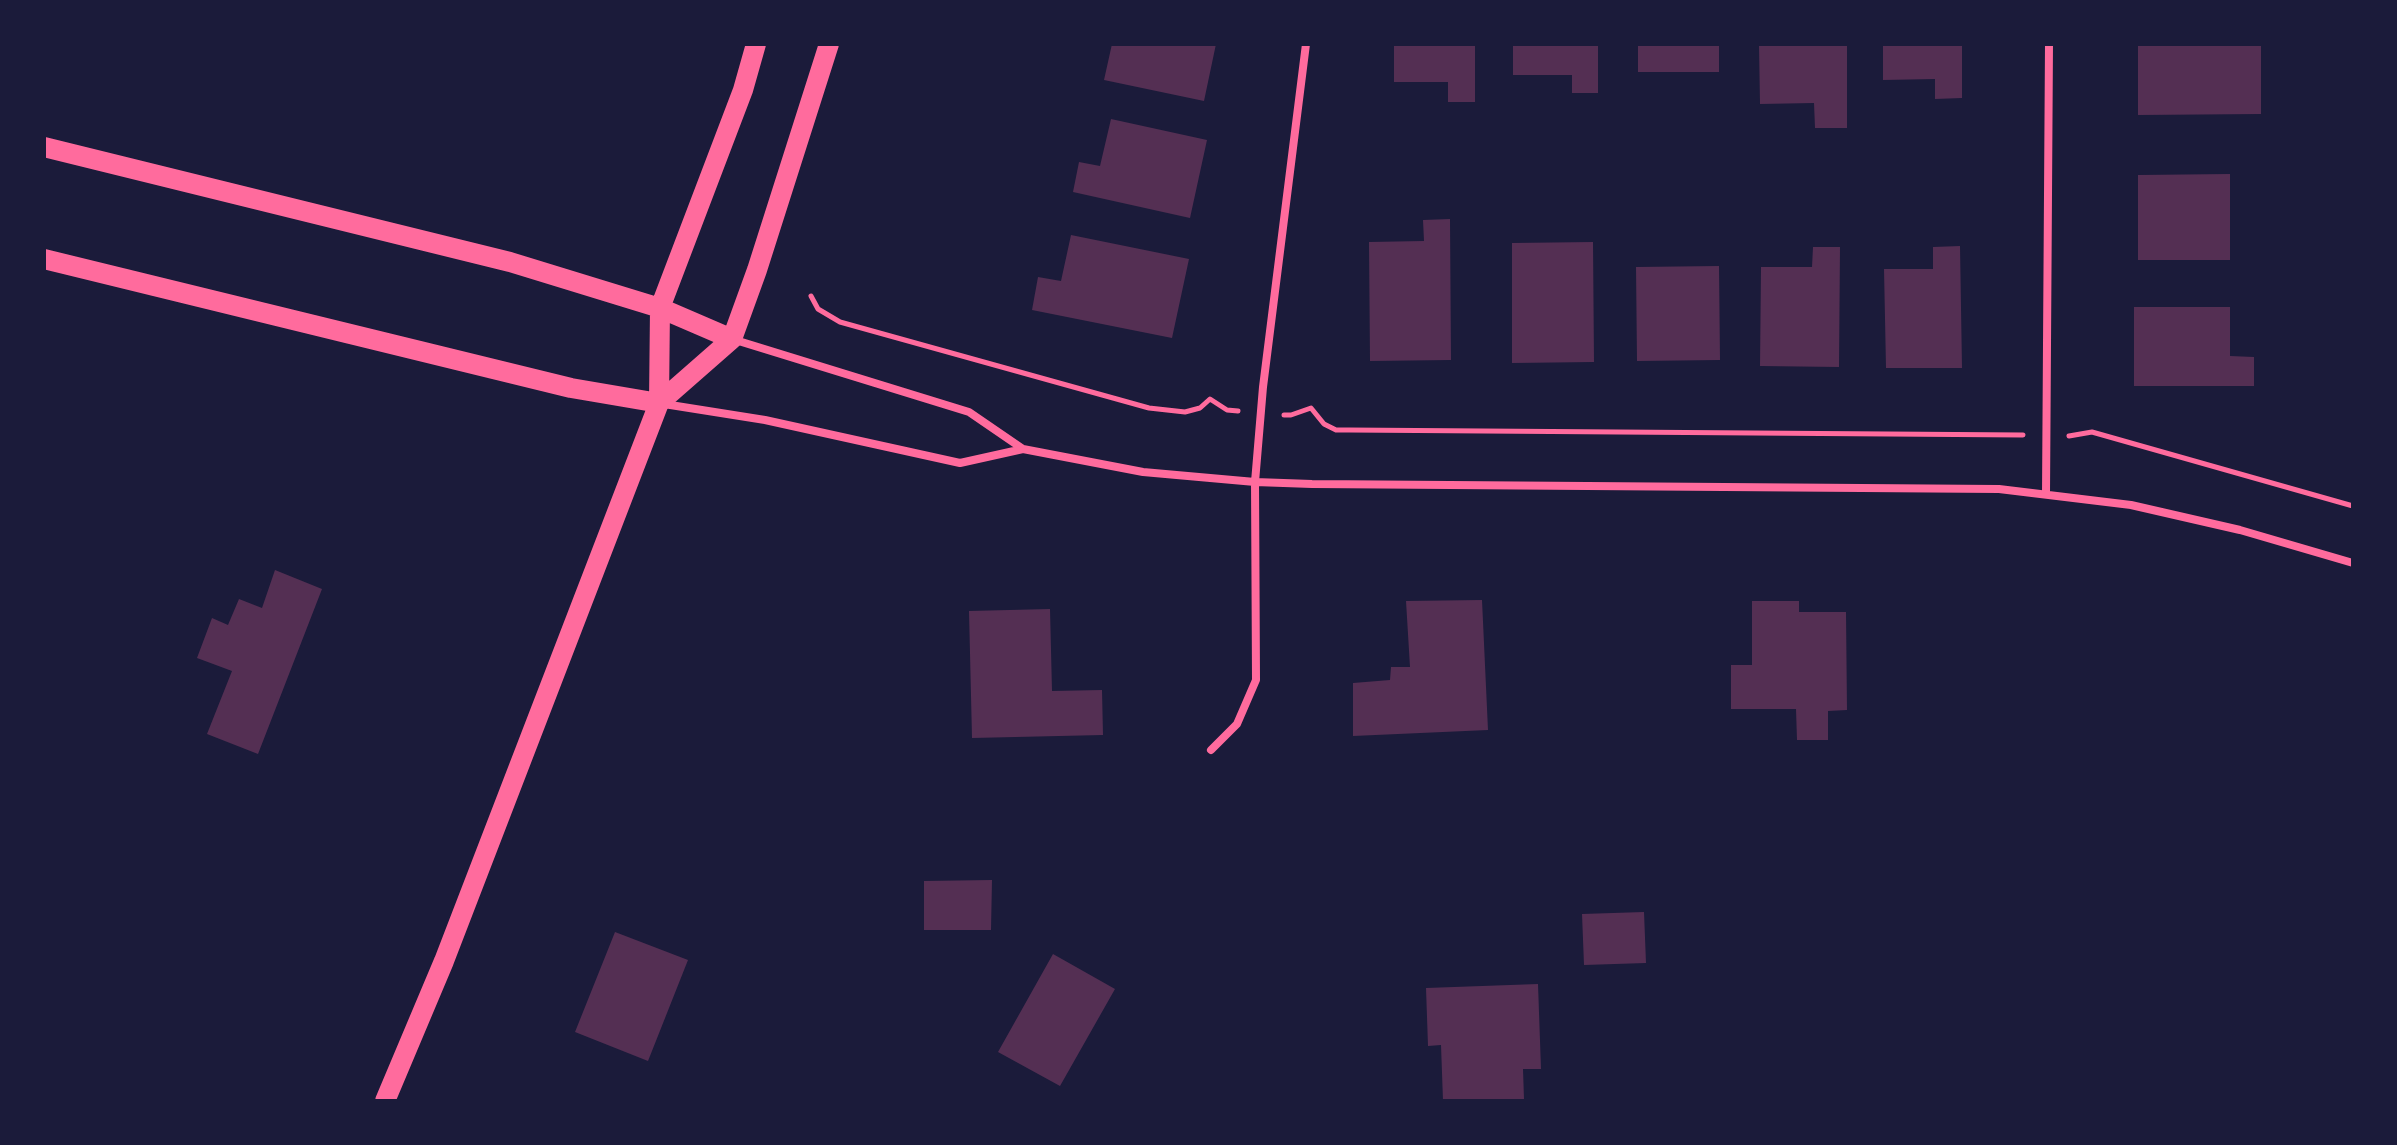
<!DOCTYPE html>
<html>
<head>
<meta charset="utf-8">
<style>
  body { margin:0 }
  #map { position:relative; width:2397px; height:1145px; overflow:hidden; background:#1b1b3a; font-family:Jost,sans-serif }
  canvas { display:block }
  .frame { position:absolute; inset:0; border:46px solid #1b1b3a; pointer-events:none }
</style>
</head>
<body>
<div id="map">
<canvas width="2397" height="1145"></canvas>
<div class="frame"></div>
</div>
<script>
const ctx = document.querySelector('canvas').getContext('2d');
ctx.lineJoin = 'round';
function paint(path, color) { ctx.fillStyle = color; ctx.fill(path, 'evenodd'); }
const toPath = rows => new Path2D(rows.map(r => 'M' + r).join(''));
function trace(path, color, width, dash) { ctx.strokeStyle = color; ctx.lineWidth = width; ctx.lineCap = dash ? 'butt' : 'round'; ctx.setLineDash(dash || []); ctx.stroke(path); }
paint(toPath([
  [1112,44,1216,44,1204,101,1104,80],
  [1394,44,1475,44,1475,102,1448,102,1448,82,1394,82],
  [1513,44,1598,44,1598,93,1572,93,1572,75,1513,75],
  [1638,44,1719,44,1719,72,1638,72],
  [1759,44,1847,44,1847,128,1815,128,1814,103,1760,104],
  [1883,44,1962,44,1962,98,1935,99,1935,79,1883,80],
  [2138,44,2261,44,2261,114,2138,115],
  [1111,119,1207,140,1190,218,1073,192,1079,162,1100,166],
  [2230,174,2230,260,2138,260,2138,175],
  [1450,219,1451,360,1370,361,1369,242,1424,241,1423,220],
  [1071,235,1189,259,1172,338,1032,310,1038,277,1061,281],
  [1593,242,1594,362,1512,363,1512,243],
  [1960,246,1962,368,1886,368,1884,269,1933,269,1933,247],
  [1813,247,1840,247,1839,367,1760,366,1761,267,1812,267],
  [1719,266,1720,360,1637,361,1636,267],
  [2134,307,2230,307,2230,356,2254,357,2254,386,2134,386],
  [275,570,322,589,258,754,207,734,232,671,197,658,212,618,228,625,239,599,262,608],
  [1482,600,1488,730,1353,736,1353,683,1390,680,1391,667,1410,667,1406,601],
  [1752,601,1799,601,1799,612,1846,612,1847,710,1828,711,1828,740,1797,740,1796,709,1731,709,1731,665,1752,665],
  [1050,609,1052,691,1102,690,1103,735,972,738,969,611],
  [992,880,991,930,924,930,924,881],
  [1644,912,1646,963,1584,965,1582,914],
  [615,932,688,960,648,1061,575,1032],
  [1053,954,1115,989,1060,1086,998,1052],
  [1538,984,1541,1069,1523,1069,1524,1099,1443,1101,1441,1045,1428,1046,1426,988]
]), '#542f53');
trace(toPath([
  [811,296,818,309,840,322,1149,408,1185,412,1200,408,1210,399,1227,410,1238,411],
  [1284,415,1291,415,1311,408,1324,424,1336,430,1349,430,2023,435],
  [2069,436,2092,432,2353,506]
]), '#ff6b9d', 5);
trace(toPath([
  [732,339,969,412,1023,449,1143,472,1255,482,1312,484,1999,489,2131,505,2240,530,2353,563],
  [664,404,765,420,960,463,1023,449],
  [2046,493,2049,44],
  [1211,750,1237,724,1256,680,1255,482,1263,387,1306,44]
]), '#ff6b9d', 8);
trace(toPath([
  [44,147,510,262,660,308,732,339],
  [44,259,571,388,659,403],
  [659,403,732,339,757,270,829,44],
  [385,1101,444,961,659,403,660,308,743,90,756,44]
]), '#ff6b9d', 20);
</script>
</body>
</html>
